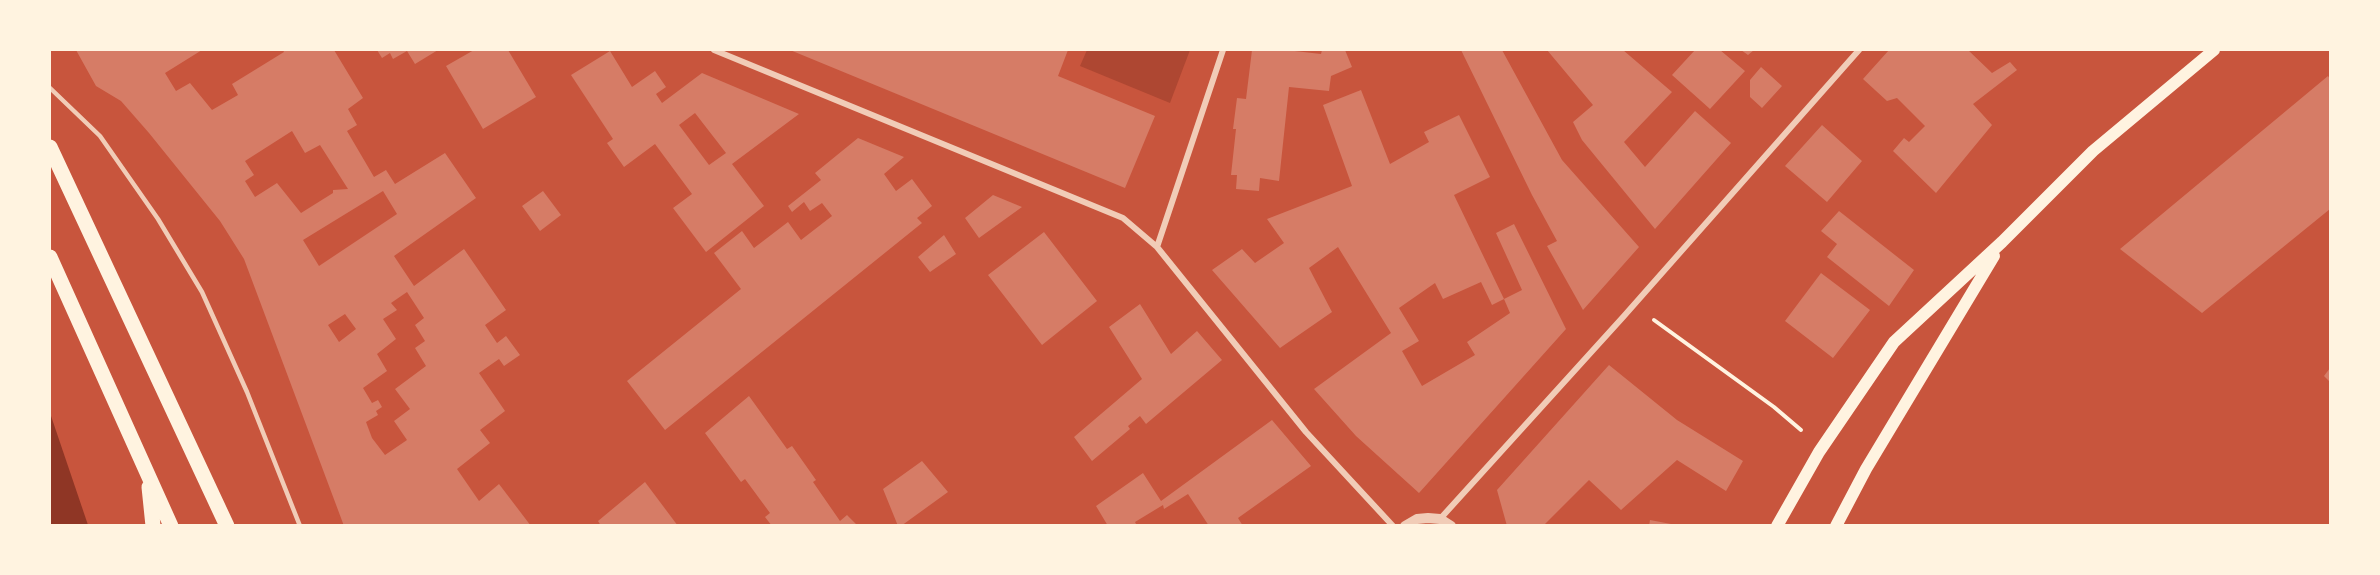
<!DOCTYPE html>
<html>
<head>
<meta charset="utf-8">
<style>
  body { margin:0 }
  #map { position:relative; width:2380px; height:575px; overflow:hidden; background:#c8553d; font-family:Ubuntu,sans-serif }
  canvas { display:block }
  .frame { position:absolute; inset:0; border:51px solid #fff3e0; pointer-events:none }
</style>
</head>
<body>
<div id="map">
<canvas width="2380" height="575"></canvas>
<div class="frame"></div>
</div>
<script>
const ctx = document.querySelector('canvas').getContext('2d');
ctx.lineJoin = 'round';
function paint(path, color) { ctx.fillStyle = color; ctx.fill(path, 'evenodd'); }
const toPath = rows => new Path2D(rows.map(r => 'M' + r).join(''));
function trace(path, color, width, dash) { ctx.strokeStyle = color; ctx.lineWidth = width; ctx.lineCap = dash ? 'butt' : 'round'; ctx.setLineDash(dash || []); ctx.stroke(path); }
paint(toPath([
  [1087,50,1190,50,1170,103,1080,66]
]), '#ae4732');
paint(toPath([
  [50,413,88,525,50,525]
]), '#8f3625');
paint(toPath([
  [76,50,202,50,165,73,176,91,190,83,212,110,238,95,232,84,284,52,283,50,334,50,363,98,348,109,357,125,347,131,374,177,386,170,395,184,445,153,476,198,394,256,414,286,464,249,506,310,485,325,497,343,506,336,520,355,504,366,499,359,479,373,505,411,480,430,490,443,457,469,479,501,499,484,531,526,344,526,244,259,220,221,149,133,121,101,96,86],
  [292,131,305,153,320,145,348,189,333,190,333,193,301,213,277,183,255,197,245,181,254,175,245,161],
  [383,191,397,214,319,266,303,240],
  [407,292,424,318,415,325,425,341,415,348,426,366,395,389,410,409,394,421,407,440,385,455,372,438,366,422,378,415,376,411,382,407,378,400,372,403,363,388,387,371,377,354,396,339,383,319,397,310,391,303],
  [345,314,356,329,339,342,328,325],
  [377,50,438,50,415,64,407,51,393,59,390,53,382,58],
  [474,50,508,50,536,97,483,129,446,66],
  [790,50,1068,50,1058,76,1155,116,1125,188],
  [1252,50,1286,50,1321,54,1322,50,1345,50,1352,67,1331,76,1329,91,1289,87,1279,181,1260,178,1259,191,1236,189,1237,175,1231,175,1236,129,1233,129,1237,98,1246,99],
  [1461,50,1502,50,1562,160,1639,247,1583,310,1547,246,1557,241,1532,195],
  [1547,50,1623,50,1672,92,1624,142,1645,167,1695,111,1731,143,1655,229,1582,140,1573,122,1593,105],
  [1695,50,1720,50,1745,71,1710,109,1672,75],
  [1741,50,1754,50,1748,55],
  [1889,50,1968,50,1992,73,2010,62,2017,70,1973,104,1992,125,1936,193,1893,151,1904,138,1909,142,1925,126,1897,98,1887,101,1863,79],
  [610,51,632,87,655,71,666,87,656,94,662,103,702,73,799,114,732,164,764,206,706,252,673,208,692,194,655,144,624,167,607,143,613,139,571,75],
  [695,113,726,153,709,165,679,125],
  [1761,67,1782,86,1762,108,1750,97,1750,80],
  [2328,76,2330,79,2330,209,2202,313,2120,249],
  [1361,90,1390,164,1429,142,1424,132,1459,115,1490,177,1454,195,1504,299,1492,305,1481,282,1443,299,1435,283,1399,308,1419,341,1402,351,1422,386,1475,355,1467,342,1510,313,1504,299,1522,290,1496,233,1514,224,1566,329,1419,493,1356,436,1314,389,1391,333,1338,247,1309,268,1332,312,1280,348,1212,270,1242,249,1255,263,1284,243,1267,219,1352,186,1323,105],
  [1822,125,1862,161,1827,202,1785,166],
  [858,138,904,157,884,174,896,191,912,179,932,206,917,218,922,223,665,430,627,381,741,289,714,253,742,231,754,248,788,222,801,240,832,216,822,203,810,211,804,202,792,212,788,206,821,180,815,173],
  [543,191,561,215,540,231,522,206],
  [993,195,1022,207,979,238,965,218],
  [1839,211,1914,270,1889,306,1827,257,1837,244,1821,231],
  [1044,232,1097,301,1042,345,988,275],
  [944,235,956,254,930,272,918,257],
  [1821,273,1870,310,1833,358,1785,321],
  [1140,304,1171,354,1197,331,1222,360,1146,424,1140,416,1128,426,1130,429,1092,461,1074,437,1142,379,1109,327],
  [1609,365,1677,420,1743,461,1726,491,1677,460,1621,510,1589,480,1543,526,1507,526,1497,490],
  [2330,368,2330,382,2324,376],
  [749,396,787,449,792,446,816,480,813,482,840,521,847,515,858,526,772,526,765,517,770,513,745,479,741,482,705,433],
  [1272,420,1311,466,1238,518,1243,526,1209,526,1188,494,1164,509,1163,505,1135,522,1137,526,1108,526,1096,506,1143,473,1161,501],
  [922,461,948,492,901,526,898,526,883,489],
  [645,482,678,526,601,526,598,521],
  [1650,520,1671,524,1671,526,1649,526]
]), '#d67c66');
trace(toPath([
  [1654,320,1774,407,1801,430]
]), '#fff3e0', 4);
trace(toPath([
  [50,88,100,136,158,219,202,292,247,392,300,526]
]), '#f1ccb7', 4.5);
trace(toPath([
  [714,50,1123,218,1157,247,1306,432,1393,526],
  [1157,247,1223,50],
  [1440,519,1624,316,1859,50]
]), '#f1ccb7', 6);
trace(toPath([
  [1405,526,1417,519,1428,518,1440,519,1451,526]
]), '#f1ccb7', 10);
trace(toPath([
  [1777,526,1819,452,1894,342,2002,242,2093,151,2214,50],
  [1836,526,1866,469,1994,256]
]), '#fff3e0', 12);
trace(toPath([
  [50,147,227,526],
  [50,257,171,526],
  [149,487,153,526]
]), '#fff3e0', 15);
</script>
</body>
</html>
